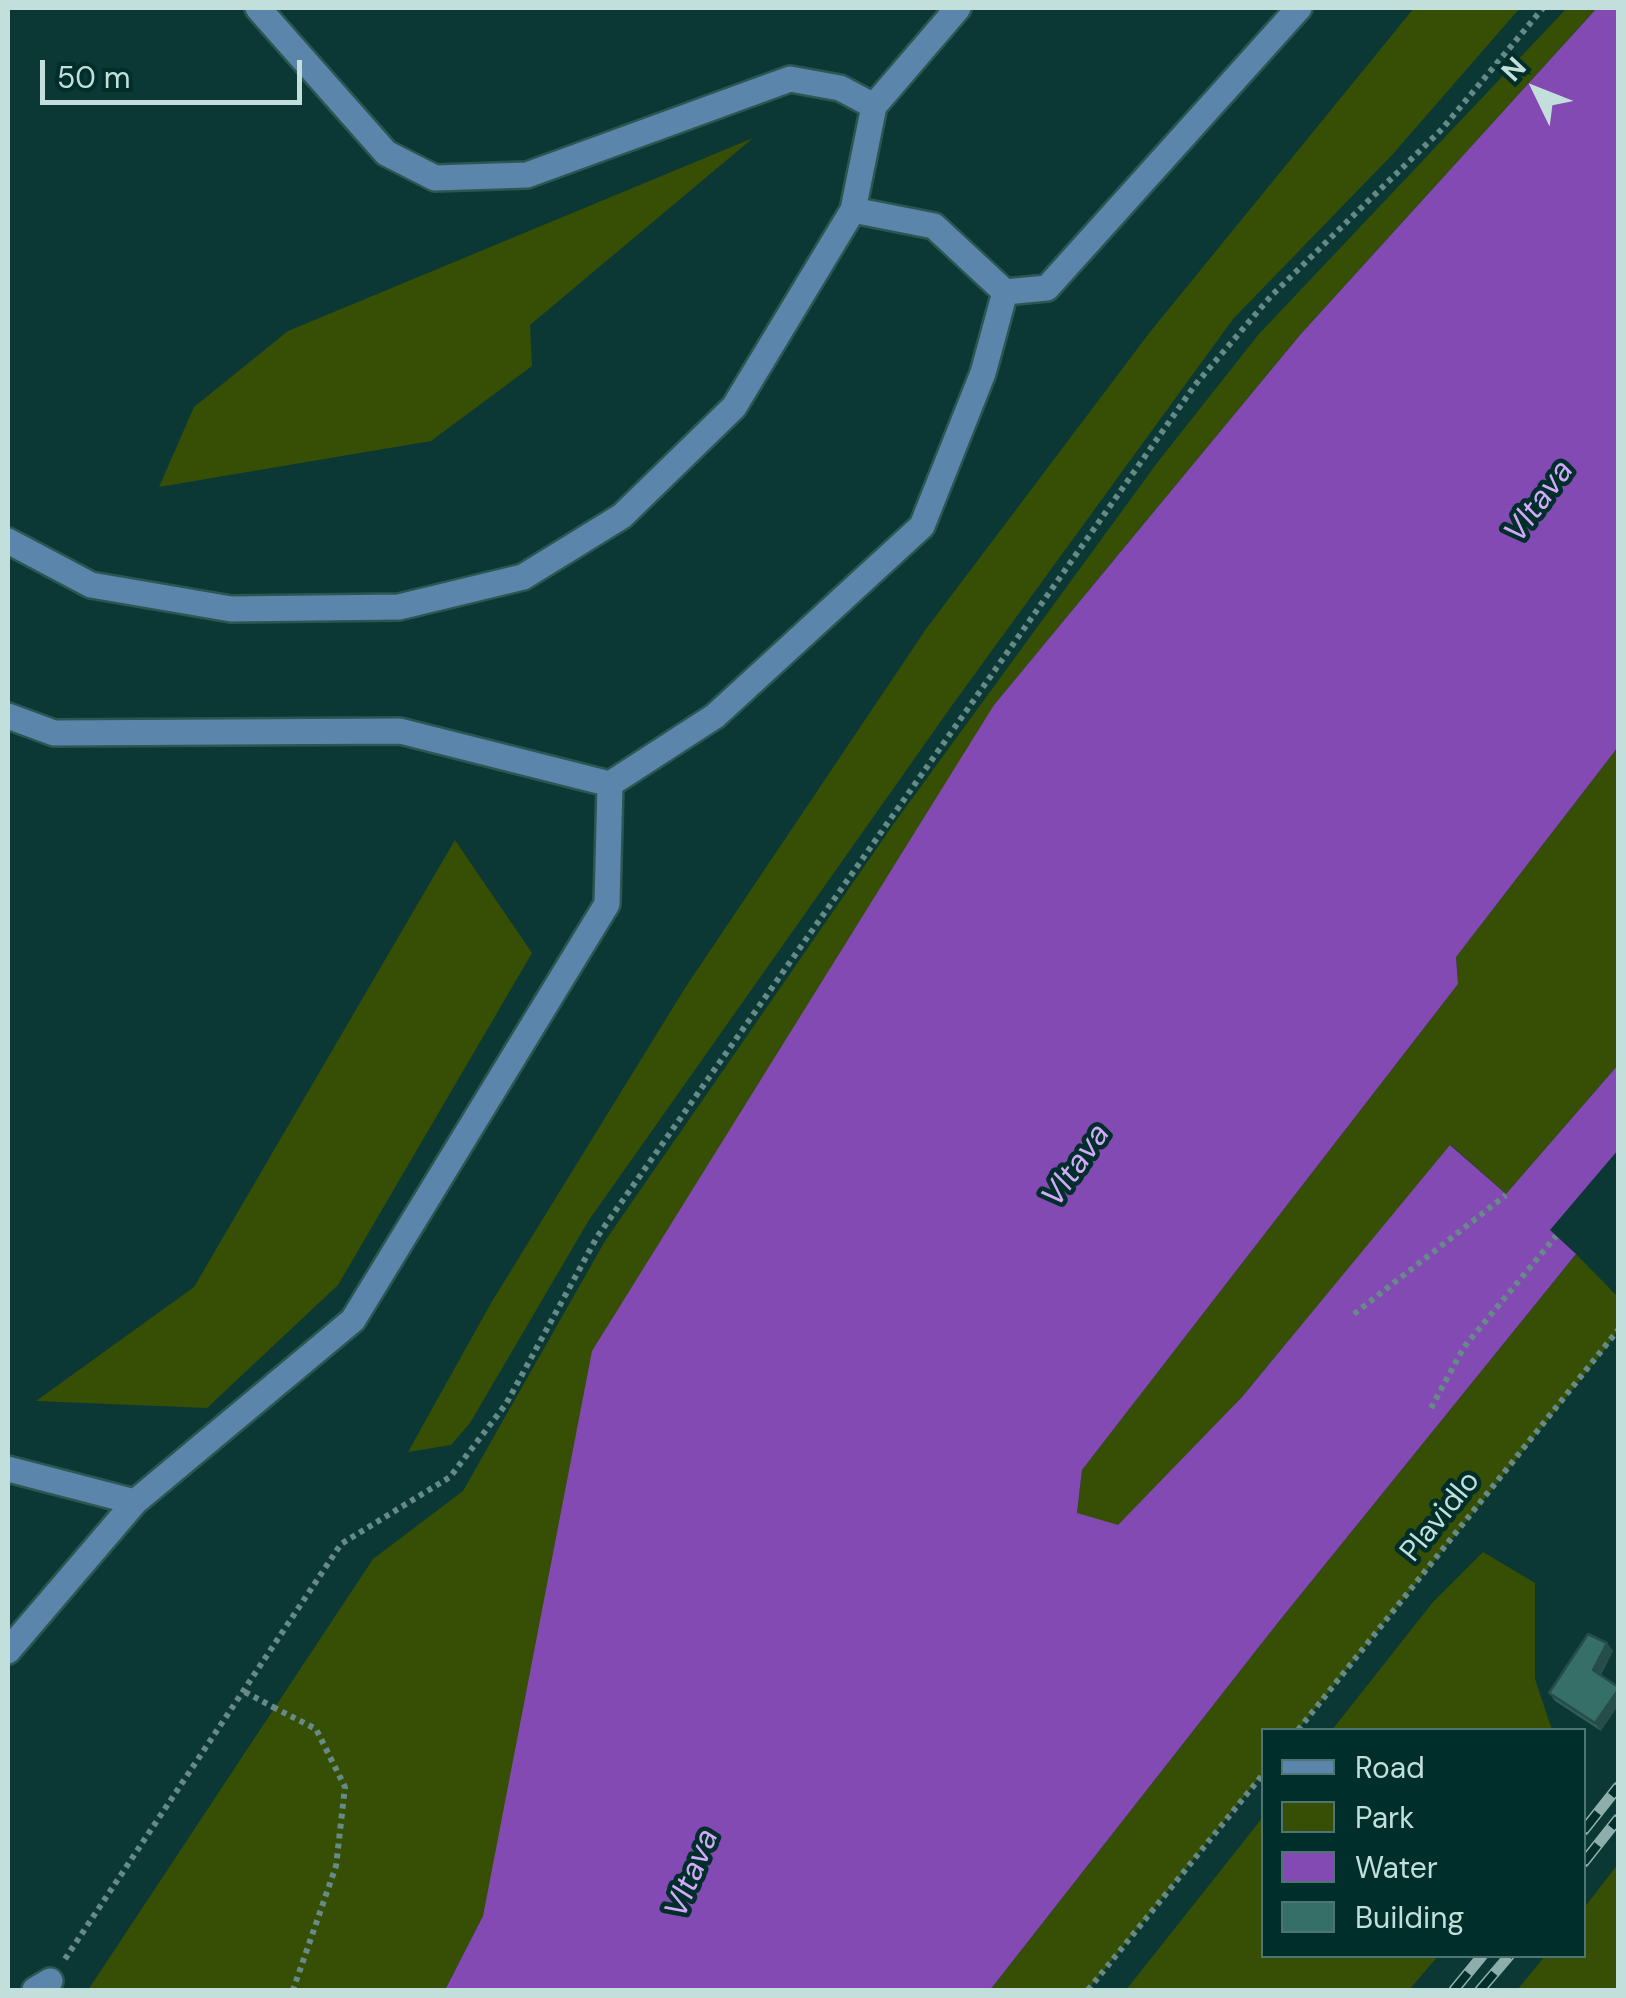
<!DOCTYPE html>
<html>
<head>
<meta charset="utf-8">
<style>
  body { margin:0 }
  #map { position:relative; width:1626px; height:1998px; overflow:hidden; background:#0b3834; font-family:"DM Sans",sans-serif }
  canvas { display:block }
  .frame { position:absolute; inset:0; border:10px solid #c3dfdc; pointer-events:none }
  .legend { position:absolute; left:1261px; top:1728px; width:325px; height:230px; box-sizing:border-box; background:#002e2a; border:2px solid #4e7571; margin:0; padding:12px 18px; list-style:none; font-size:30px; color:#c3dfdc }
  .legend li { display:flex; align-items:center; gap:20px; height:50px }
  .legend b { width:50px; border:2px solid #4e7571 }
  .north { position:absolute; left:1486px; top:40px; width:100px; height:100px; -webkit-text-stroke:8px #002e2a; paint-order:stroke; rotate:313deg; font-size:28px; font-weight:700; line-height:40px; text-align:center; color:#c3dfdc }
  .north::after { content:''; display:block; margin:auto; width:35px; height:45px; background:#c3dfdc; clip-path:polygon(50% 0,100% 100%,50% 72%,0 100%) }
  .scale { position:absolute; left:40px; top:60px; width:262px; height:45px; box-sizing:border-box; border:5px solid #c3dfdc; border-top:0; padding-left:12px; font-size:30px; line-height:35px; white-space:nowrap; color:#c3dfdc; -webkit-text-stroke:8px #002e2a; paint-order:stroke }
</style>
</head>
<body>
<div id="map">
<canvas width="1626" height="1998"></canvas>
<div class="frame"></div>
<ul class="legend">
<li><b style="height:12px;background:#5b85ab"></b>Road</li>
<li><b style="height:28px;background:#374e05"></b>Park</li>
<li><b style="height:28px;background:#834ab3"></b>Water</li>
<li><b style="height:28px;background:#366e68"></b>Building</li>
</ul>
<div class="north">N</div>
<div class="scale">50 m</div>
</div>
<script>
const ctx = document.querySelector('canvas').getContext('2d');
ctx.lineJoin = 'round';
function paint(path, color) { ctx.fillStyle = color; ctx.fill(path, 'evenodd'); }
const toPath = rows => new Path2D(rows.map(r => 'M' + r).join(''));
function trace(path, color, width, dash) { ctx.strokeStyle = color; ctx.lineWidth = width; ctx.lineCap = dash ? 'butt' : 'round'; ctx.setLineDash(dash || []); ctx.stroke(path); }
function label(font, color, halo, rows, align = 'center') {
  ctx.font = font + ' "DM Sans",sans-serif'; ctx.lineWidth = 9; ctx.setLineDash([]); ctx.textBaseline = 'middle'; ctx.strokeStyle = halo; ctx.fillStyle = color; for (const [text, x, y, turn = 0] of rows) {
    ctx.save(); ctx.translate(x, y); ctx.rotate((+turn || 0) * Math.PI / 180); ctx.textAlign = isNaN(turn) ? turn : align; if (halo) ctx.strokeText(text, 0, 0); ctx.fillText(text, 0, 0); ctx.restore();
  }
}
paint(toPath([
  [1414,8,1520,8,1392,155,1233,319,953,704,589,1220,470,1423,451,1445,408,1452,491,1303,685,988,926,629,1150,332],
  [1567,8,1597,8,1300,335,994,705,483,1916,445,1990,88,1990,373,1559,463,1491,605,1241,895,822,1157,463,1258,335],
  [753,138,530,325,532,366,431,441,159,487,194,407,288,331],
  [1618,747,1618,1065,1506,1194,1451,1145,1242,1397,1118,1526,1077,1514,1082,1470,1458,984,1456,957],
  [455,840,532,953,338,1285,207,1408,36,1401,194,1287],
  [1576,1254,1618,1297,1618,1330,1606,1348,1298,1730,1264,1730,1263,1773,1088,1990,990,1990,1276,1625],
  [1483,1552,1535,1583,1535,1679,1552,1730,1332,1730,1433,1602],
  [1263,1817,1264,1956,1438,1956,1409,1990,1126,1990],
  [1618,1864,1618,1990,1517,1990,1545,1956,1584,1956,1584,1908]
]), '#374e05');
paint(toPath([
  [1597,8,1618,8,1618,747,1456,957,1458,984,1082,1470,1077,1513,1118,1525,1242,1397,1450,1145,1506,1194,1618,1065,1618,1150,1550,1230,1576,1254,1276,1625,990,1990,445,1990,483,1916,592,1351,994,705,1300,335]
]), '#834ab3');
const minor = toPath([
  [258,8,386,153,435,178,527,175,790,79,840,88,874,106],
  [1005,292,1047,288,1299,8],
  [8,541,91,585,231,609,399,607,523,577,622,516,734,407,853,210,874,106,958,8],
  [8,716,54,733,400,731,610,784,715,716,922,526,983,373,1005,292,934,226,853,210],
  [8,1469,135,1502,353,1320,607,904,610,784],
  [8,1651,135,1502],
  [35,1990,50,1981]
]);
trace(minor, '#2c5652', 30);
trace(toPath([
  [1354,1314,1506,1195],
  [1431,1408,1464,1347,1556,1236],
  [245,1692,275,1708],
  [273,1707,316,1729,345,1787,336,1866,293,1990],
  [1298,1730,1618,1330],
  [65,1959,341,1544,450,1477,506,1404,597,1237,1195,385,1271,296,1442,129,1543,8],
  [1088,1990,1264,1773]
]), '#668a87', 6, [5, 5]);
trace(minor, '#5b85ab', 25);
const rail = toPath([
  [1584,1830,1618,1787],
  [1584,1862,1618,1819],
  [1454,1990,1482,1956],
  [1480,1990,1509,1956]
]);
trace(rail, '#8daeab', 11);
trace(rail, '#002e2a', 8, [22]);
paint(toPath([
  [1607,1643,1613,1651,1601,1675,1601,1731,1555,1701,1549,1693]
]), '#2e5f59');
paint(toPath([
  [1607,1643,1613,1651,1599,1678,1593,1670],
  [1618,1690,1618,1706,1601,1731,1595,1723]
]), '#264d49');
const building = toPath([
  [1588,1634,1607,1643,1593,1670,1618,1687,1618,1690,1595,1723,1549,1693,1588,1634]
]);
paint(building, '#366e68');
trace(building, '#264d49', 2.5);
label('30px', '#c3dfdc', '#002e2a', [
  ["Plavidlo",1441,1517,-51]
]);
label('italic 32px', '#d2aaf9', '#002e2a', [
  ["Vltava",1540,502,-54],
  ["Vltava",1077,1166,-55],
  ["Vltava",693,1874,-68]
]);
</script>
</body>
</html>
